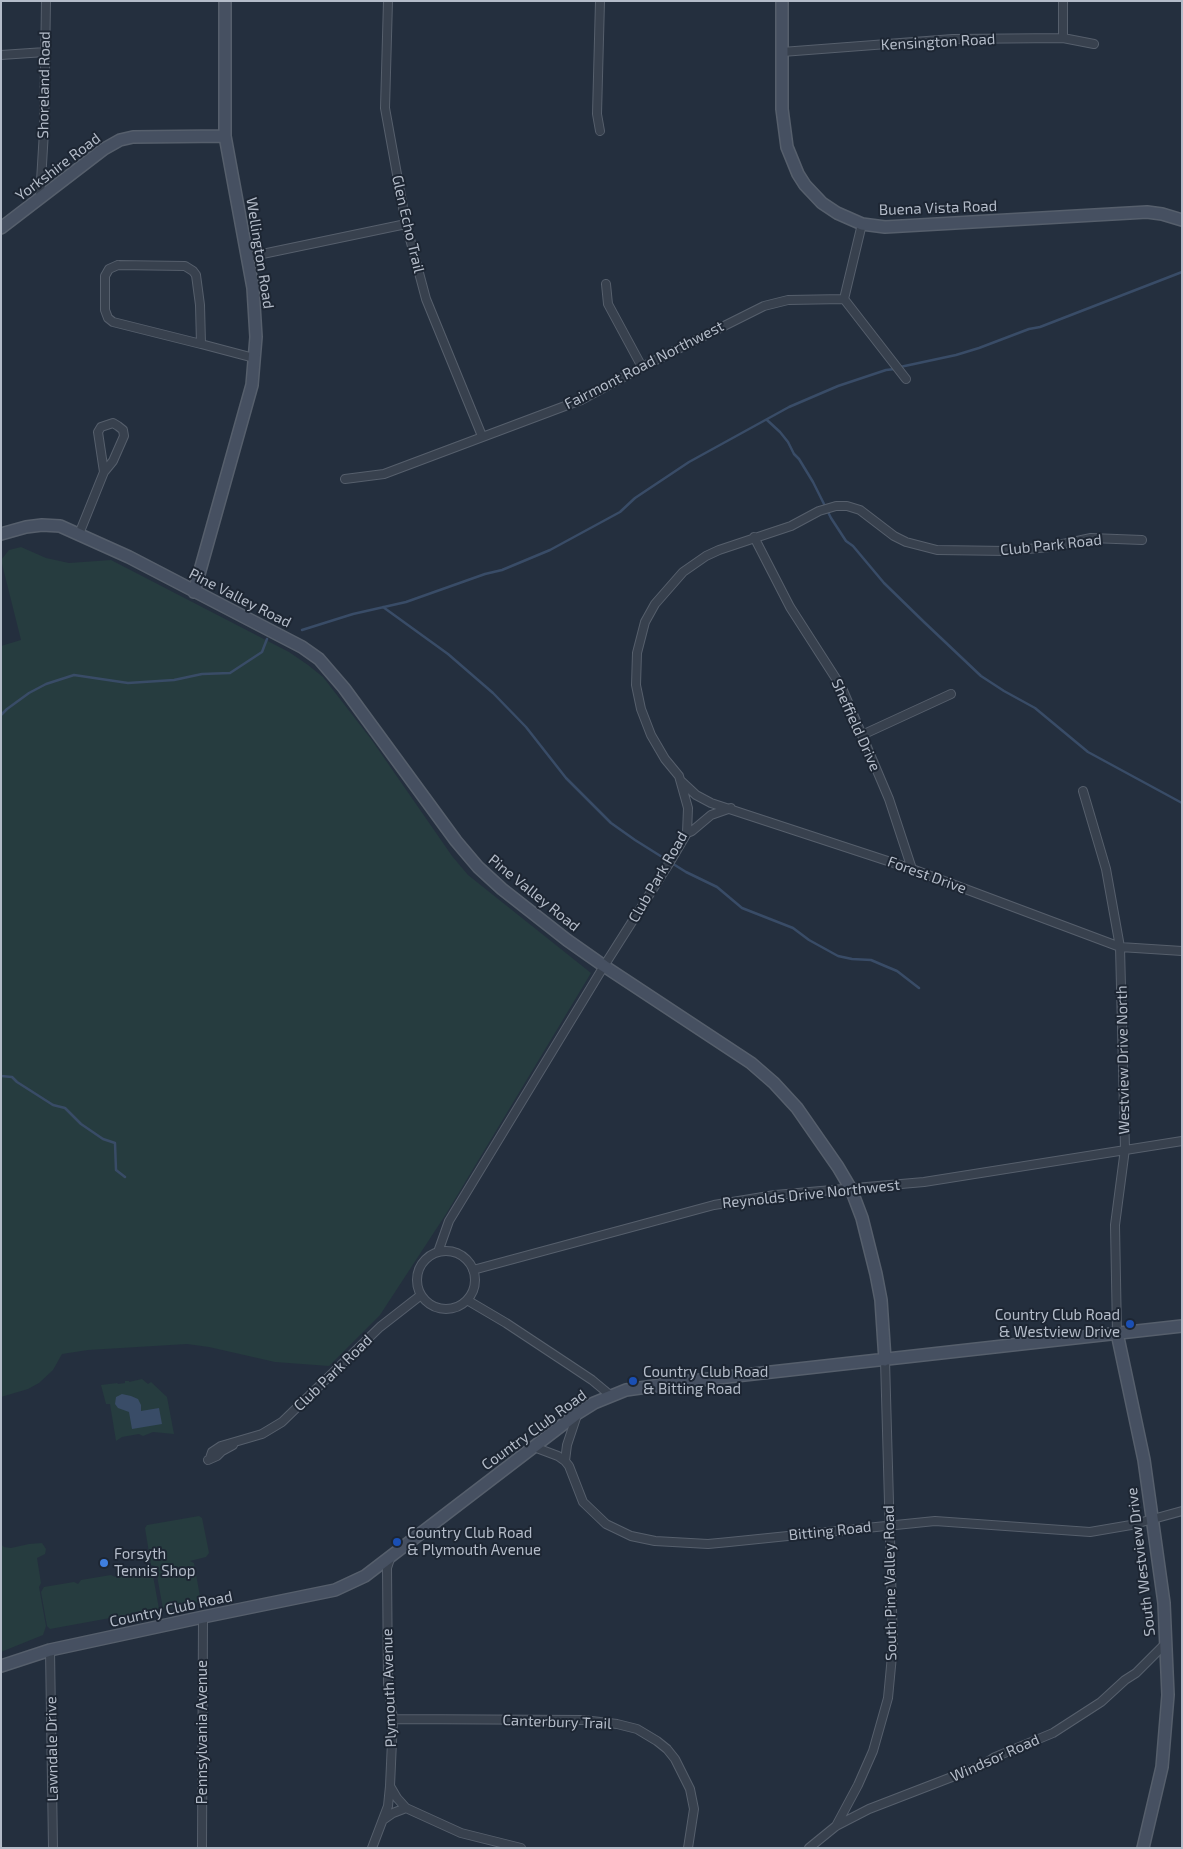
<!DOCTYPE html>
<html>
<head>
<meta charset="utf-8">
<style>
  body { margin:0 }
  #map { position:relative; width:1183px; height:1849px; overflow:hidden; background:#242f3e; font-family:"Exo 2",sans-serif }
  canvas { display:block }
  .frame { position:absolute; inset:0; border:2px solid #b4bcc9; pointer-events:none }
</style>
</head>
<body>
<div id="map">
<canvas width="1183" height="1849"></canvas>
<div class="frame"></div>
</div>
<script>
const ctx = document.querySelector('canvas').getContext('2d');
ctx.lineJoin = 'round';
function paint(path, color) { ctx.fillStyle = color; ctx.fill(path, 'evenodd'); }
const toPath = rows => new Path2D(rows.map(r => 'M' + r).join(''));
function trace(path, color, width, dash) { ctx.strokeStyle = color; ctx.lineWidth = width; ctx.lineCap = dash ? 'butt' : 'round'; ctx.setLineDash(dash || []); ctx.stroke(path); }
function label(font, color, halo, rows, align = 'center') {
  ctx.font = font + ' "Exo 2",sans-serif'; ctx.lineWidth = 4; ctx.setLineDash([]); ctx.textBaseline = 'middle'; ctx.strokeStyle = halo; ctx.fillStyle = color; for (const [text, x, y, turn = 0] of rows) {
    ctx.save(); ctx.translate(x, y); ctx.rotate((+turn || 0) * Math.PI / 180); ctx.textAlign = isNaN(turn) ? turn : align; if (halo) ctx.strokeText(text, 0, 0); ctx.fillText(text, 0, 0); ctx.restore();
  }
}
paint(toPath([
  [21,547,46,558,69,563,111,560,289,652,308,665,323,677,371,739,452,856,468,875,591,973,446,1214,380,1315,329,1366,275,1362,209,1347,187,1344,88,1350,62,1354,53,1370,39,1383,28,1389,1,1397,1,646,21,640,1,560,9,550],
  [142,1379,148,1384,151,1382,167,1397,174,1434,153,1432,143,1436,139,1434,122,1437,116,1441,110,1404,106,1404,101,1385,117,1383,118,1384,125,1383,125,1381,129,1381,129,1382],
  [199,1516,202,1518,209,1553,206,1557,190,1561,194,1563,201,1602,163,1609,156,1570,158,1567,151,1565,145,1528,147,1525],
  [42,1543,46,1549,45,1554,37,1558,41,1583,39,1587,46,1626,43,1635,1,1652,1,1544,4,1547,11,1548,29,1544],
  [149,1568,152,1570,159,1609,50,1629,47,1626,41,1592,44,1587,74,1582,78,1584,81,1580,111,1575,115,1577,118,1574]
]), '#263c3f');
paint(toPath([
  [122,1394,131,1396,138,1399,141,1405,141,1411,159,1408,162,1424,132,1429,129,1412,118,1408,115,1404,116,1397]
]), '#394c67');
trace(toPath([
  [900,367,956,355,979,348,1029,329,1040,327,1182,272],
  [767,420,780,432,788,442,794,454,799,459,813,482,831,518,846,541,853,546,884,583,924,622,981,676,1004,691,1035,708,1088,752,1182,803],
  [383,607,448,654,493,693,526,727,566,778,611,823,635,840,686,872,717,887,742,908,793,928,809,940,838,956,852,959,871,960,885,966,897,971,919,988],
  [302,630,353,614,406,602,485,574,502,570,550,550,620,512,635,498,689,462,789,407,838,386,886,370,895,369],
  [1,715,7,709,29,693,46,684,74,675,128,683,174,680,202,674,230,673,262,652,267,639],
  [1,1076,12,1077,17,1082,53,1105,65,1108,81,1124,103,1139,115,1143,116,1170,125,1177]
]), '#394c67', 2.5);
const street = toPath([
  [388,1,385,108,406,224,426,299,482,436],
  [1063,1,1063,38],
  [782,52,953,39,1063,38,1094,44],
  [1,55,45,52],
  [600,131,597,114,600,1],
  [40,198,44,131,46,1],
  [248,257,406,224],
  [118,265,185,266,193,271,196,275,200,305,201,344,113,322,108,318,105,310,105,276,109,269,118,265],
  [606,284,608,304,642,367],
  [844,299,906,379],
  [844,299,862,224],
  [201,344,254,358],
  [345,479,384,474,581,400,642,367,764,306,788,300,844,299],
  [79,534,104,472,98,432,101,427,113,423,118,426,123,430,124,436,113,461,104,472],
  [754,537,790,607,842,688,889,799,912,869],
  [862,735,951,694],
  [681,781,696,795,711,803,912,869,1120,947,1182,951],
  [1083,791,1106,869,1120,947,1125,1149,1115,1225,1117,1333],
  [687,833,692,831,711,815,731,808],
  '417 1280a29 29 0 1 1 58 0a29 29 0 1 1-58 0Z',
  [438,1252,449,1221,604,966,670,862,687,833,688,808,679,776,665,759,651,735,641,709,636,685,637,653,645,622,655,604,683,572,706,556,719,550,791,526,819,511,836,506,847,506,860,510,894,536,906,542,937,550,1007,551,1049,547,1091,538,1142,540],
  [473,1270,714,1205,775,1195,924,1182,1182,1141],
  [467,1300,506,1323,568,1364,592,1380,610,1395],
  [577,1415,567,1445,565,1461,569,1466,583,1502,606,1524,631,1536,655,1541,708,1544,729,1542,935,1521,1090,1532,1131,1525,1182,1511],
  [534,1447,558,1456,565,1461],
  [210,1458,212,1452,221,1446,262,1434,282,1422,380,1327,421,1295],
  [208,1460,217,1456,222,1451,233,1445],
  [50,1650,53,1848],
  [393,1719,583,1720,617,1724,637,1729,657,1741,667,1749,675,1759,690,1789,694,1809,688,1848],
  [390,1786,397,1798,406,1808,461,1833,521,1848],
  [383,1820,393,1813,406,1808],
  [836,1826,858,1785,873,1751,888,1698,893,1645,885,1360],
  [202,1848,203,1617],
  [372,1848,388,1806,390,1786,393,1719,388,1683,387,1568,391,1556],
  [809,1848,836,1826,869,1809,983,1765,995,1757,1053,1733,1101,1702,1125,1680,1136,1673,1165,1644]
]);
const secondary = toPath([
  [782,1,782,109,787,147,798,174,805,185,822,203,837,213,862,224,885,227,1147,212,1162,214,1182,220],
  [1,228,104,149,120,140,133,137,225,136],
  [1,534,26,527,42,525,60,526,129,557,302,647,319,659,344,688,456,841,478,867,502,889,567,940,604,966,751,1063,774,1083,797,1108,838,1167,851,1189,862,1218,876,1274,881,1300,885,1360],
  [194,592,252,385,256,337,253,288,225,136,225,1],
  [1117,1333,1144,1460,1164,1603,1168,1695,1162,1767,1143,1848],
  [1,1666,50,1650,203,1617,335,1590,365,1576,578,1413,594,1403,626,1390,682,1382,1182,1326]
]);
trace(street, '#565f6c', 10);
trace(secondary, '#565f6c', 14);
trace(street, '#38414e', 8);
trace(secondary, '#465061', 11);
for (const [x, y, r, color] of [
  [1130,1324,5,"#1a4fb4"],
  [633,1381,5,"#1a4fb4"],
  [397,1542,5,"#1a4fb4"],
  [104,1563,5,"#3f7fe0"]
]) { const dot = new Path2D(); dot.arc(x, y, r, 0, 2 * Math.PI); ctx.fillStyle = color; ctx.fill(dot); trace(dot, '#1d2633', 2); }
label('15px', '#b4bcc9', '#1d2633', [
  ["Kensington Road",938,42,-3],
  ["Shoreland Road",44,85,-89],
  ["Yorkshire Road",58,167,-37],
  ["Buena Vista Road",938,208,-2],
  ["Glen Echo Trail",408,224,77],
  ["Wellington Road",260,253,81],
  ["Fairmont Road Northwest",644,365,-27],
  ["Club Park Road",1051,545,-6],
  ["Pine Valley Road",240,598,27],
  ["Sheffield Drive",856,725,66],
  ["Forest Drive",927,875,20],
  ["Club Park Road",658,877,-60],
  ["Pine Valley Road",534,893,39],
  ["Westview Drive North",1123,1060,-91],
  ["Reynolds Drive Northwest",811,1194,-6],
  ["Club Park Road",333,1373,-44],
  ["Country Club Road",534,1430,-36],
  ["Bitting Road",830,1531,-6],
  ["South Westview Drive",1141,1562,-97],
  ["South Pine Valley Road",890,1583,-91],
  ["Country Club Road",171,1609,-12],
  ["Plymouth Avenue",389,1688,-92],
  ["Canterbury Trail",557,1722,2],
  ["Pennsylvania Avenue",202,1732,-90],
  ["Lawndale Drive",52,1749,-91],
  ["Windsor Road",995,1758,-24]
]);
label('15px', '#b4bcc9', '#1d2633', [
  ["Country Club Road",1120,1315,"right"],
  ["& Westview Drive",1120,1332,"right"],
  ["Country Club Road",643,1372],
  ["& Bitting Road",643,1389],
  ["Country Club Road",407,1533],
  ["& Plymouth Avenue",407,1550],
  ["Forsyth",114,1554],
  ["Tennis Shop",114,1571]
], 'left');
</script>
</body>
</html>
